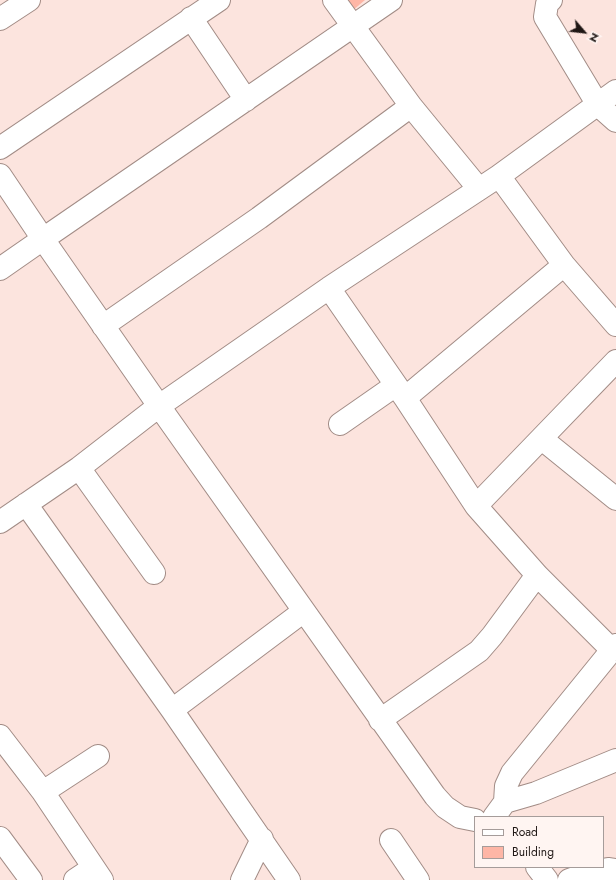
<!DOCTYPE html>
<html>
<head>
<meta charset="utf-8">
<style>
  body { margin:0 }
  #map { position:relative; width:616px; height:880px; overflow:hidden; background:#fce4de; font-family:Jost,sans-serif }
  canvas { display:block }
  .legend { position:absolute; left:474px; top:816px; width:130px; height:52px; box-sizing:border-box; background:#fff5f2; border:1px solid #a59c9a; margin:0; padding:5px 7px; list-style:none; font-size:12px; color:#1f1715 }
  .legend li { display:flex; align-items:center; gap:8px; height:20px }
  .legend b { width:20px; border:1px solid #a59c9a }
  .north { position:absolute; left:564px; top:12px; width:40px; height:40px; -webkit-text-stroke:3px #fff5f2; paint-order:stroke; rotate:118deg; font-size:11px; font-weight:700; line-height:16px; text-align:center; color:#1f1715 }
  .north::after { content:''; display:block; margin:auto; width:14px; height:18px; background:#1f1715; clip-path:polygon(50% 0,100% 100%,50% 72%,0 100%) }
</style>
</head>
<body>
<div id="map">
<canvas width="616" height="880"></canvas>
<ul class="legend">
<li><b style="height:5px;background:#fff"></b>Road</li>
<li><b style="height:11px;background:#feb6a6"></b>Building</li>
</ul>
<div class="north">N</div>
</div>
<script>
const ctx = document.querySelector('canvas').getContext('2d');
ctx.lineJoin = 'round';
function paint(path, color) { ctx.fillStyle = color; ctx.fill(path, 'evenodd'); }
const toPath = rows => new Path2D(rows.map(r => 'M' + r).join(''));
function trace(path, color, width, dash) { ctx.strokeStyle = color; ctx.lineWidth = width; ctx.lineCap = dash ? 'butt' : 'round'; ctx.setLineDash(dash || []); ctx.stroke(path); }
paint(toPath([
  [343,0,365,0,352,11]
]), '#feb6a6');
const minor = toPath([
  [334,0,411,106,479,189],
  [391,0,43,239,159,406,435,796,445,807,460,817,475,820],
  [551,0,547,4,545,17,598,105,616,121],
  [191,18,246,100],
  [0,148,219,0],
  [0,175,43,239,0,269],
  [499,176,564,265,616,325],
  [329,288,405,398,476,506,616,361],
  [103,326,259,218,411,106],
  [405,398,564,265],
  [340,424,396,385],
  [542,439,616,499],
  [79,468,154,573],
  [26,504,172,710,289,880],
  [476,506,537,575,612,650],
  [0,522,79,468,159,406,329,288,499,176,616,91],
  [172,710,304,611],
  [380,720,479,651,492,636,537,575],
  [0,736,43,792,102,880],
  [43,792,98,756],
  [505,802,536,793,616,760],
  [494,817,505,802,506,786,512,773,616,645],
  [0,838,31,880],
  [391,840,418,880],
  [537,867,547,880],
  [75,880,93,868],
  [242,880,262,839],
  [569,880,591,872,608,869,616,870]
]);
const major = toPath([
  [0,19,29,0]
]);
trace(minor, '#a28c86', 24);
trace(major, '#a28c86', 24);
trace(minor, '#fff', 22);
trace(major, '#fff', 22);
</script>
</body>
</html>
